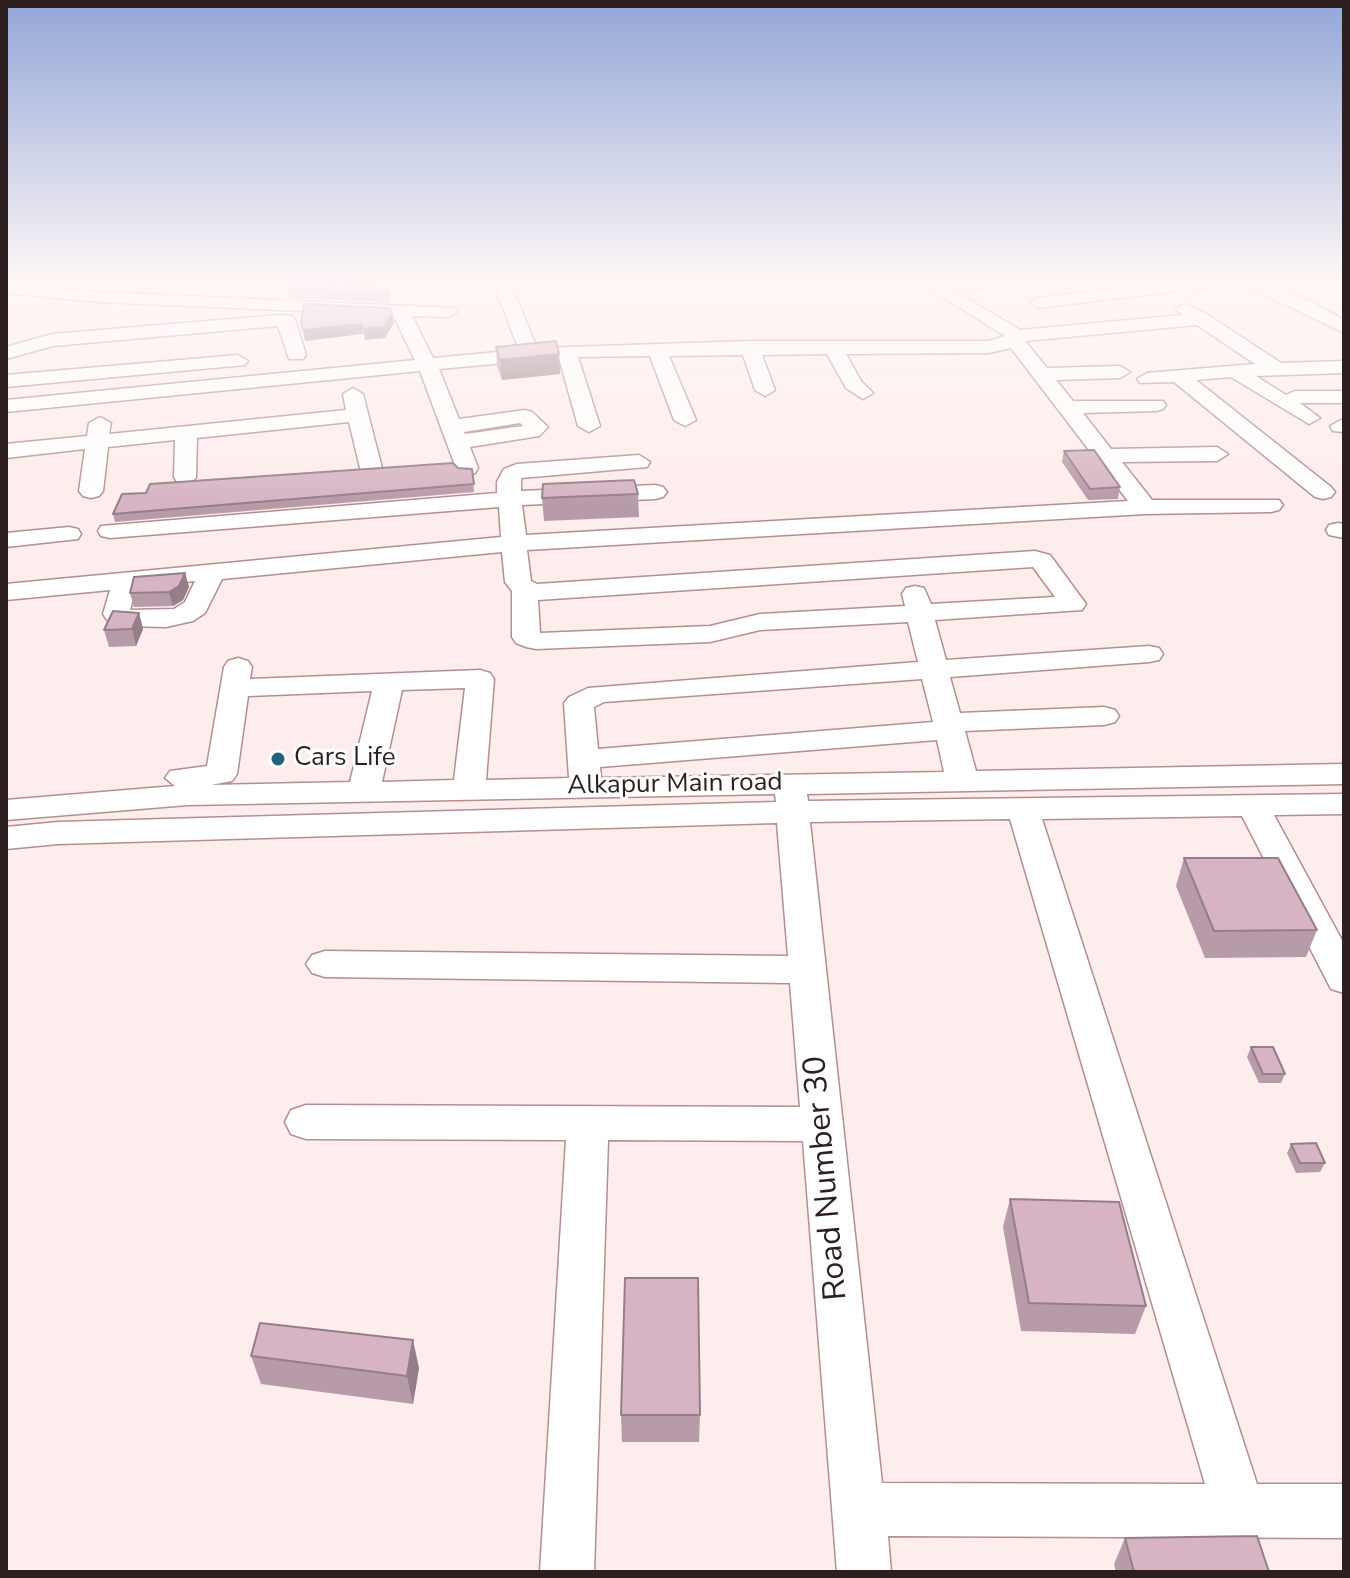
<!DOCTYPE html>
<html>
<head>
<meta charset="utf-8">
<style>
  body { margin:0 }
  #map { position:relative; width:1350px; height:1578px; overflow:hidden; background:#fdedec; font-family:"Nunito Sans",sans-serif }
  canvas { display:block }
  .frame { position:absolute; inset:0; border:8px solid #2d1f1f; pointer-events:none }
</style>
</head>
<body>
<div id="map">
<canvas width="1350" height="1578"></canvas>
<div class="frame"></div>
</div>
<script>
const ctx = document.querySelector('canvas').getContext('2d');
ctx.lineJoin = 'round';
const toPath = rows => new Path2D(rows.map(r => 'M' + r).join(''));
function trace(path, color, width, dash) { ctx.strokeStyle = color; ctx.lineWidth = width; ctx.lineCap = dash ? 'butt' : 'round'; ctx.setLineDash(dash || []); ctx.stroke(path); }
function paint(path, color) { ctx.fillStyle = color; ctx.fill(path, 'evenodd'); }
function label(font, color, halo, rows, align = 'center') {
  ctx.font = font + ' "Nunito Sans",sans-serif'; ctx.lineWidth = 6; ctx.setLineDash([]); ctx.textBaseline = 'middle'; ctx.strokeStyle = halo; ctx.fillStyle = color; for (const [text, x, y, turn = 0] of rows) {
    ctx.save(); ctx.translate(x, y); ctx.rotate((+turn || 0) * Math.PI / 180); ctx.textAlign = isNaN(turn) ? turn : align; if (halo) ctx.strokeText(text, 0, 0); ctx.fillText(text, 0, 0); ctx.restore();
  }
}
const minor = toPath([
  [493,282,510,282,537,348,750,341,989,341,1005,336,919,282,994,282,986,287,953,290,1020,330,1182,315,1176,309,1185,304,1208,315,1281,363,1344,361,1344,373,1256,376,1286,395,1295,391,1344,391,1344,403,1300,403,1320,418,1309,424,1231,377,1196,380,1331,487,1335,492,1331,497,1323,499,1315,497,1174,382,1140,383,1137,379,1147,373,1255,364,1197,325,1025,341,1047,368,1120,366,1130,372,1120,378,1056,380,1073,401,1163,401,1166,405,1163,409,1156,411,1083,413,1111,449,1217,447,1228,454,1217,461,1122,462,1152,500,1279,500,1283,505,1279,510,1271,512,1145,514,527,550,531,581,537,584,1035,551,1050,555,1086,604,1082,610,935,620,946,660,1149,646,1159,648,1163,654,1159,660,1149,662,950,677,960,713,1104,707,1115,710,1119,716,1115,722,1104,725,965,731,976,771,1344,764,1344,784,807,794,808,801,1344,794,1344,814,1274,815,1344,944,1344,993,1331,989,1242,816,1042,819,1257,1484,1344,1484,1344,1538,888,1536,891,1572,837,1572,803,1141,608,1140,594,1572,540,1572,566,1140,306,1139,291,1134,285,1122,291,1110,306,1105,800,1107,790,983,325,977,312,973,306,964,312,955,325,951,788,956,777,823,58,844,6,849,6,827,58,822,776,802,775,794,188,805,6,820,6,800,175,786,165,778,170,771,207,766,224,667,228,661,238,658,248,661,252,667,250,679,480,670,490,673,494,679,486,780,569,778,564,703,569,697,588,688,918,662,908,622,760,630,710,642,536,649,526,647,516,643,512,637,512,591,505,582,502,552,222,579,205,613,193,621,166,627,124,626,107,620,103,614,110,590,6,600,6,584,501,537,499,507,110,538,101,536,98,531,101,526,497,493,497,482,501,474,504,469,517,464,639,455,650,462,647,467,521,478,521,491,655,485,663,487,667,492,663,497,655,499,522,505,526,535,1128,501,1011,348,989,353,846,354,861,381,873,393,863,399,846,388,827,354,762,355,775,390,765,396,755,390,743,355,669,356,696,420,685,426,674,420,650,356,578,357,600,426,589,432,578,426,559,358,439,369,459,419,525,410,532,412,548,427,539,436,470,447,478,468,475,473,467,475,459,473,456,468,420,371,6,412,6,400,415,360,393,315,98,302,6,293,6,283,98,292,454,308,457,312,448,317,412,316,433,358,519,350,493,282],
  [520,423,523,426,465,434,464,432,520,423],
  [1033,567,1055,597,931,604,924,588,915,586,906,588,902,594,905,606,760,614,710,626,540,633,538,600,1033,567],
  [195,581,185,602,174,609,130,610,136,587,195,581],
  [922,679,933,722,598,749,594,707,604,702,922,679],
  [465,688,454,780,382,782,402,690,465,688],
  [372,691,350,782,211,785,232,781,237,774,248,696,372,691],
  [937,740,944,772,601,778,600,767,937,740],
  [1010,819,1205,1484,882,1483,810,822,1010,819],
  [1163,282,1217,282,1209,287,1039,308,1030,303,1039,298,1163,282],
  [1238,282,1262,282,1310,301,1344,320,1344,333,1238,282],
  [280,315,292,316,295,320,306,355,303,359,289,359,278,326,53,346,6,359,6,347,52,334,280,315],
  [238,355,248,361,245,365,6,387,6,375,238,355],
  [353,388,363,394,382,468,379,473,363,473,360,468,349,422,197,438,196,477,193,482,185,484,177,482,174,477,175,440,108,447,103,491,99,496,91,498,83,496,79,491,85,449,6,458,6,444,87,436,89,423,100,417,111,423,109,434,346,410,343,394,353,388],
  [1341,420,1344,420,1344,432,1333,431,1330,426,1341,420],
  [1338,523,1344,524,1344,538,1329,535,1326,530,1329,525,1338,523],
  [69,527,78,529,81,534,78,539,6,547,6,533,69,527]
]);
trace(minor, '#b38f8e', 3);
paint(minor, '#fff');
paint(toPath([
  [389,288,391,302,288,298,287,289],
  [496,347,559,354,560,374,502,380,497,367],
  [1064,451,1120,487,1118,499,1088,500,1062,462],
  [458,468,472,469,474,492,115,522,113,514],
  [638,494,639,517,544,521,542,498],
  [185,573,189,587,183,600,173,606,134,607,130,593],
  [139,613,143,629,136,646,109,647,104,630],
  [1184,858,1317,930,1306,957,1205,958,1176,886],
  [1251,1047,1285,1074,1281,1083,1259,1083,1247,1057],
  [1291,1144,1325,1163,1320,1172,1296,1173,1287,1153],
  [1010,1199,1146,1306,1135,1334,1021,1331,1003,1227],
  [251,1356,419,1368,413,1404,261,1384],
  [621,1415,700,1415,699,1442,622,1442],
  [1125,1538,1269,1572,1116,1572,1114,1564]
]), '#b89ba8');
paint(toPath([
  [392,313,394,323,385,338,365,340,363,329],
  [361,324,363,334,305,341,303,330],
  [559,354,560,374,502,380,500,360],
  [185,573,189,587,183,600,173,606,169,592],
  [139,613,143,629,136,646,132,629],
  [413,1340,419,1368,413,1404,407,1376]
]), '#967e88');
const building = toPath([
  [293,283,389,288,390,294,287,289,293,283],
  [304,304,390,308,392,313,384,327,363,329,361,324,303,330,301,323,304,304],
  [556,341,559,354,500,360,496,347,556,341],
  [1094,450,1120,487,1090,489,1064,451,1094,450],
  [453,463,458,468,472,469,474,484,113,514,122,494,146,493,150,484,453,463],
  [634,480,638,494,542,498,543,484,634,480],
  [185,573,179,586,169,592,130,593,134,577,185,573],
  [113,611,139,613,132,629,104,630,113,611],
  [1184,858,1278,858,1317,930,1214,931,1184,858],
  [1251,1047,1273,1047,1285,1074,1263,1074,1251,1047],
  [1316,1143,1325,1163,1300,1163,1291,1144,1316,1143],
  [1010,1199,1119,1202,1146,1306,1029,1303,1010,1199],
  [625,1278,698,1278,700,1415,621,1415,625,1278],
  [260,1323,413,1340,407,1376,251,1356,260,1323],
  [1257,1536,1269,1572,1134,1572,1125,1538,1257,1536]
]);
paint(building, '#d6b4c3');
trace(building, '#967e88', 2);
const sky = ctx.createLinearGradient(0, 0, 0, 503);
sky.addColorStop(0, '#93a6d7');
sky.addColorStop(0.56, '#fef7f6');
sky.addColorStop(1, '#fef7f600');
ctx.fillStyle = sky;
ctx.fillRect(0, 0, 1350, 503);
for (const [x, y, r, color] of [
  [278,759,8,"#246078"]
]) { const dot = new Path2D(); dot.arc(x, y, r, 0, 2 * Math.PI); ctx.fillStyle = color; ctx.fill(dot); trace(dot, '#fefefe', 3); }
label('26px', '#2d1f1f', '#fefefe', [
  ["Cars Life",294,759]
], 'left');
label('26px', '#2d1f1f', '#fefefe', [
  ["Alkapur Main road",675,785,-1]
]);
label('32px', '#2d1f1f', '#fefefe', [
  ["Road Number 30",827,1178,-95]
]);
</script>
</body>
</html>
